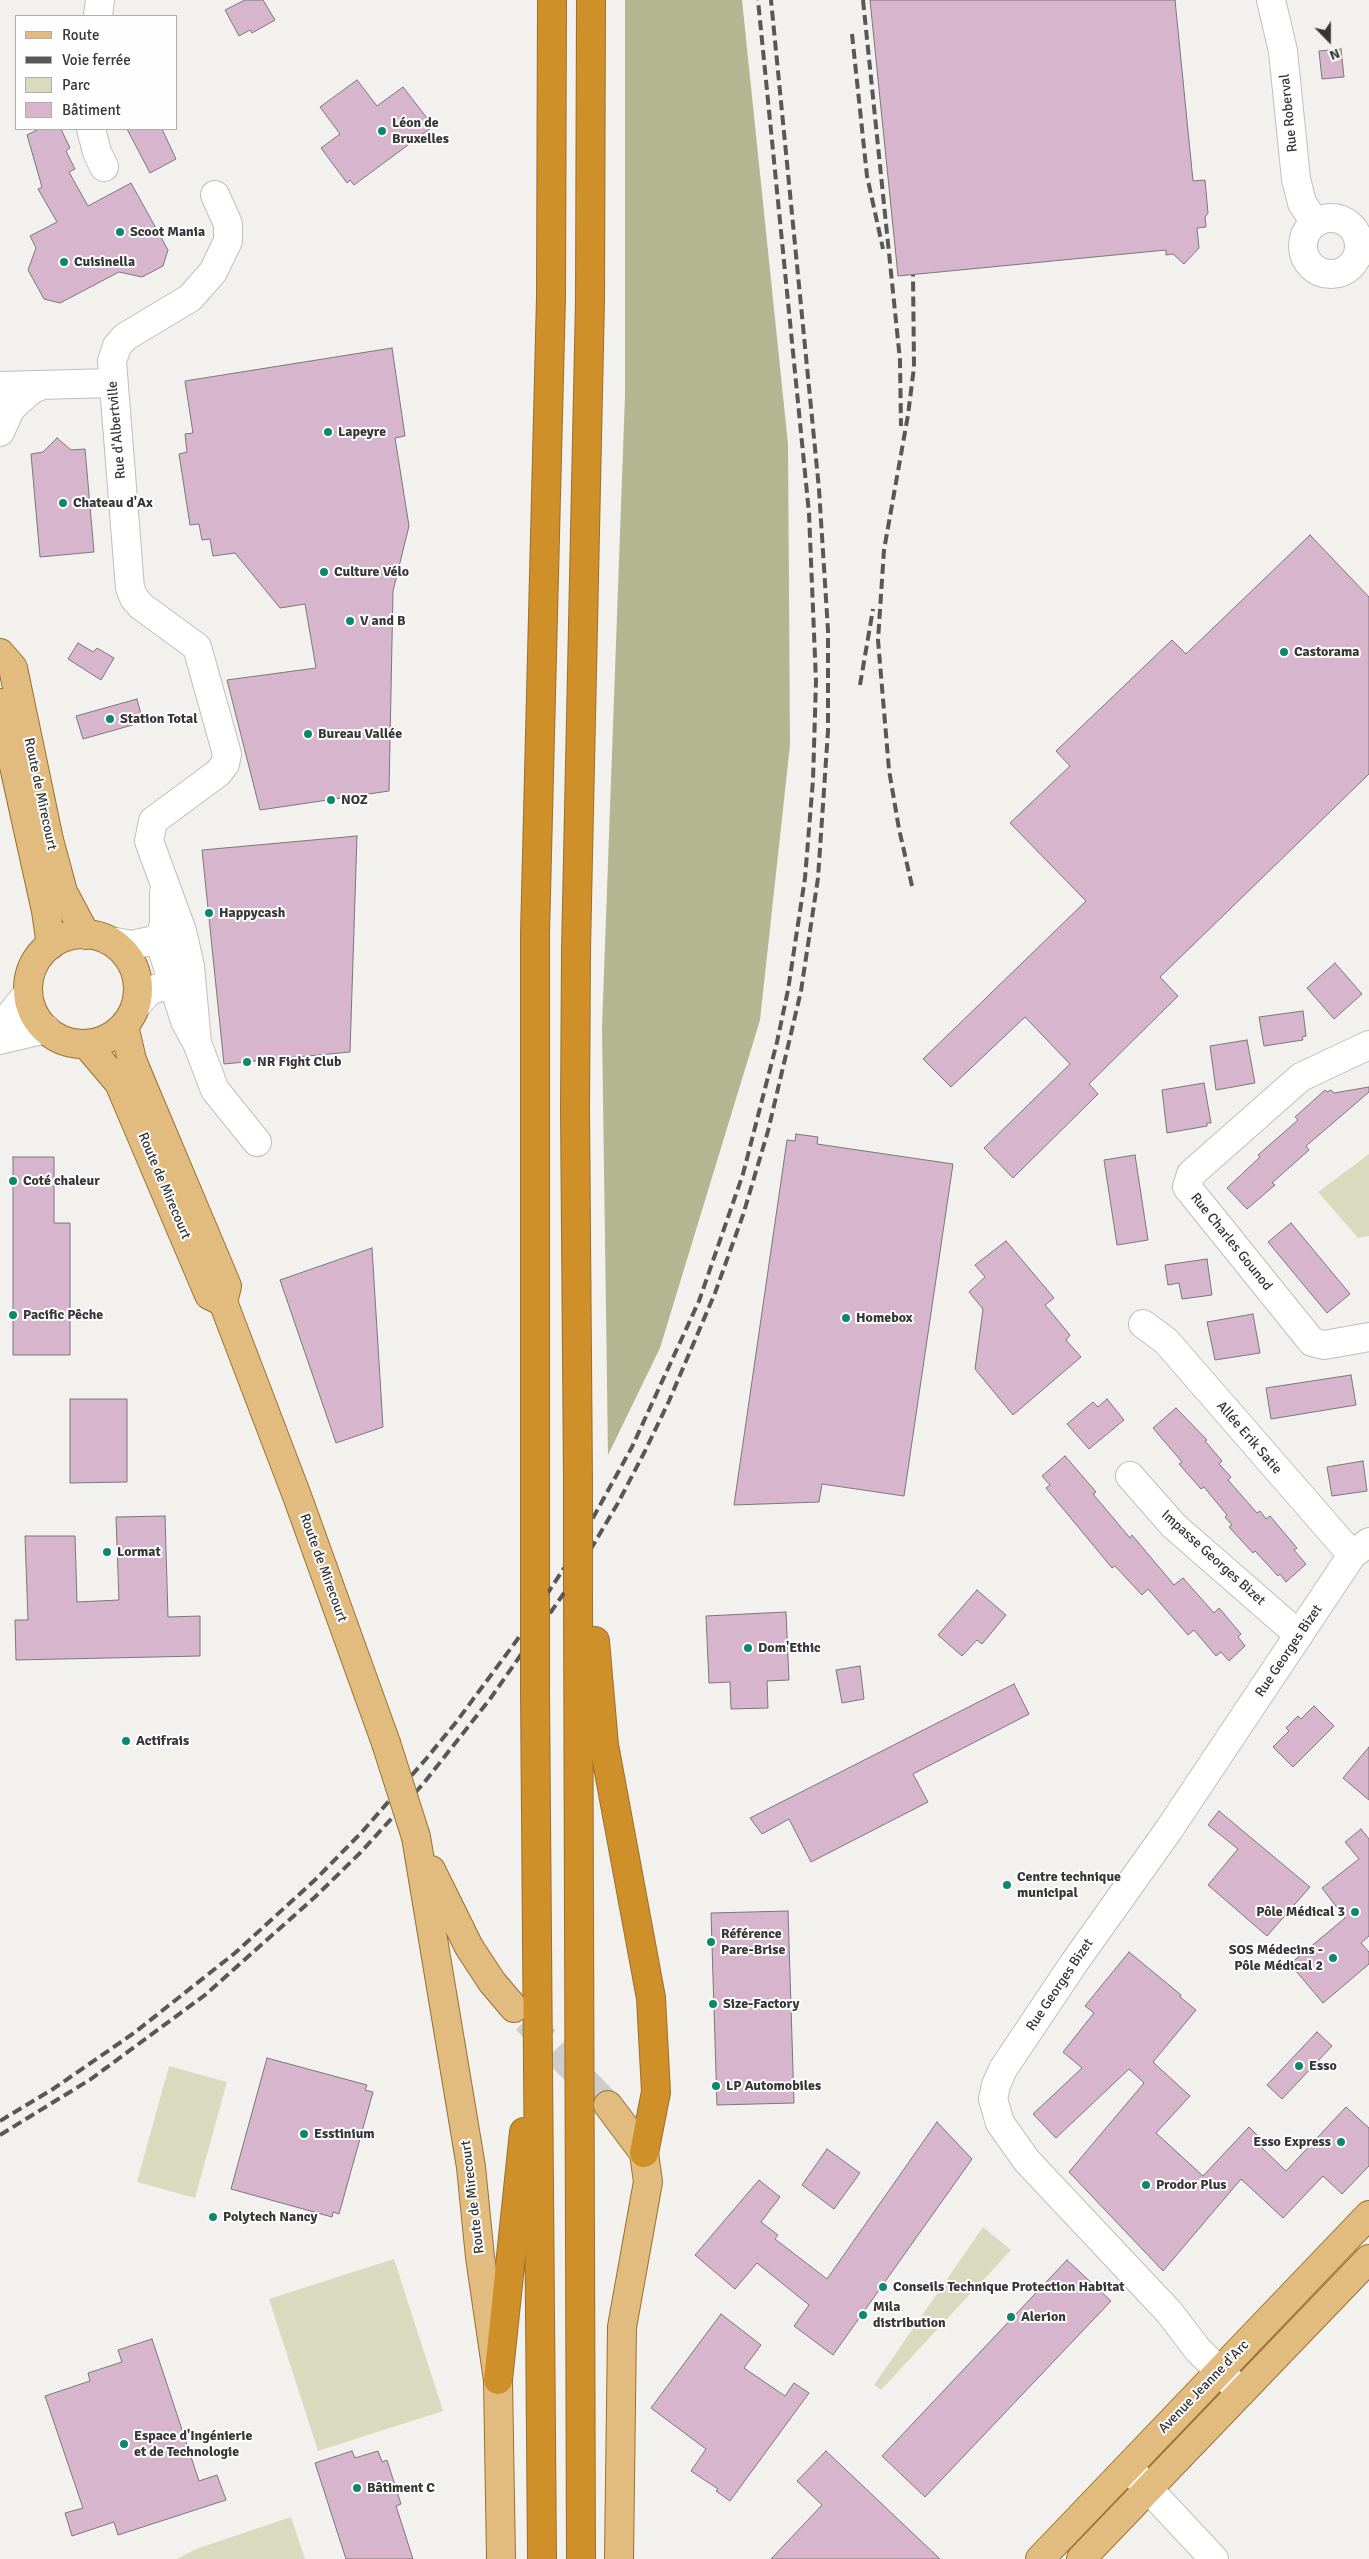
<!DOCTYPE html>
<html>
<head>
<meta charset="utf-8">
<style>
  body { margin:0 }
  #map { position:relative; width:1369px; height:2559px; overflow:hidden; background:#f3f1ee; font-family:Signika,sans-serif }
  canvas { display:block }
  .legend { position:absolute; left:15px; top:15px; width:162px; height:115px; box-sizing:border-box; background:#fffefe; border:1px solid #afaeae; margin:0; padding:6px 9px; list-style:none; font-size:15px; color:#373636 }
  .legend li { display:flex; align-items:center; gap:10px; height:25px }
  .legend b { width:25px; border:1px solid #afaeae }
  .north { position:absolute; left:1304px; top:15px; width:50px; height:50px; -webkit-text-stroke:4px #fffefe; paint-order:stroke; rotate:158deg; font-size:14px; font-weight:700; line-height:20px; text-align:center; color:#373636 }
  .north::after { content:''; display:block; margin:auto; width:18px; height:22px; background:#373636; clip-path:polygon(50% 0,100% 100%,50% 72%,0 100%) }
</style>
</head>
<body>
<div id="map">
<canvas width="1369" height="2559"></canvas>
<ul class="legend">
<li><b style="height:6px;background:#e2bc7f"></b>Route</li>
<li><b style="height:6px;background:#595757"></b>Voie ferrée</li>
<li><b style="height:14px;background:#d9dbbf"></b>Parc</li>
<li><b style="height:14px;background:#d7b5cd"></b>Bâtiment</li>
</ul>
<div class="north">N</div>
</div>
<script>
const ctx = document.querySelector('canvas').getContext('2d');
ctx.lineJoin = 'round';
function paint(path, color) { ctx.fillStyle = color; ctx.fill(path, 'evenodd'); }
const toPath = rows => new Path2D(rows.map(r => 'M' + r).join(''));
function trace(path, color, width, dash) { ctx.strokeStyle = color; ctx.lineWidth = width; ctx.lineCap = dash ? 'butt' : 'round'; ctx.setLineDash(dash || []); ctx.stroke(path); }
function label(font, color, halo, rows, align = 'center') {
  ctx.font = font + ' Signika,sans-serif'; ctx.lineWidth = 4; ctx.setLineDash([]); ctx.textBaseline = 'middle'; ctx.strokeStyle = halo; ctx.fillStyle = color; for (const [text, x, y, turn = 0] of rows) {
    ctx.save(); ctx.translate(x, y); ctx.rotate((+turn || 0) * Math.PI / 180); ctx.textAlign = isNaN(turn) ? turn : align; if (halo) ctx.strokeText(text, 0, 0); ctx.fillText(text, 0, 0); ctx.restore();
  }
}
paint(toPath([
  [1369,1154,1369,1236,1358,1238,1318,1192],
  [169,2066,227,2082,195,2198,137,2182],
  [983,2227,1011,2250,881,2390,874,2385],
  [394,2259,443,2411,318,2451,269,2299],
  [291,2517,305,2559,177,2559,196,2549]
]), '#d9dbbf');
paint(toPath([
  [625,0,742,0,788,444,790,745,760,1020,660,1348,608,1455,602,1027,625,396]
]), '#b3b691');
const building = toPath([
  [245,0,263,0,275,20,252,33,250,30,239,36,225,10,245,0],
  [870,0,1175,0,1193,181,1205,180,1208,213,1205,217,1206,227,1197,228,1199,248,1184,264,1173,254,1166,255,1166,250,898,276,870,0],
  [1341,49,1344,77,1322,79,1319,51,1341,49],
  [357,80,377,106,403,87,430,122,428,123,431,128,354,185,350,180,347,183,321,148,340,134,320,107,357,80],
  [39,129,61,129,70,148,66,151,75,169,69,172,88,206,131,183,168,250,163,266,142,277,119,272,60,303,44,299,28,270,36,248,30,236,57,222,38,189,42,187,27,135,39,129],
  [127,129,162,129,176,159,150,173,127,129],
  [392,348,405,436,395,438,409,526,393,591,389,791,260,810,227,680,316,668,305,604,280,608,235,553,213,556,210,539,202,540,199,524,190,525,179,454,187,452,185,434,193,433,185,381,392,348],
  [57,438,71,450,85,449,94,552,40,557,31,454,43,452,57,438],
  [1310,535,1369,597,1369,774,1160,977,1178,996,1089,1084,1098,1094,1013,1178,984,1148,1070,1064,1025,1017,951,1087,923,1059,1086,901,1010,823,1070,766,1056,751,1172,640,1186,654,1310,535],
  [78,643,93,652,97,648,114,658,101,680,68,659,78,643],
  [137,699,143,722,83,739,76,716,137,699],
  [357,836,350,1052,224,1064,202,850,357,836],
  [1335,963,1362,994,1334,1019,1307,988,1335,963],
  [1303,1011,1306,1036,1302,1037,1303,1040,1264,1046,1259,1017,1303,1011],
  [1247,1040,1255,1083,1216,1090,1210,1046,1247,1040],
  [1204,1083,1211,1123,1207,1123,1207,1126,1167,1133,1162,1090,1204,1083],
  [1369,1087,1369,1092,1306,1146,1309,1150,1272,1183,1275,1185,1247,1209,1227,1188,1260,1157,1258,1155,1298,1120,1295,1117,1325,1090,1327,1092,1331,1090,1334,1093,1369,1087],
  [796,1134,818,1137,817,1144,953,1164,904,1496,822,1484,819,1502,734,1505,787,1140,795,1141,796,1134],
  [1135,1155,1148,1240,1117,1245,1104,1160,1135,1155],
  [13,1157,54,1157,54,1223,70,1223,70,1355,13,1355,13,1157],
  [1291,1223,1350,1294,1327,1313,1268,1242,1291,1223],
  [1006,1241,1054,1298,1045,1305,1070,1335,1066,1340,1081,1357,1013,1415,975,1369,983,1309,969,1292,985,1277,975,1265,1006,1241],
  [372,1248,383,1427,336,1443,280,1280,372,1248],
  [1207,1259,1212,1295,1182,1299,1179,1283,1168,1285,1165,1265,1207,1259],
  [1253,1314,1260,1353,1215,1360,1207,1322,1253,1314],
  [1351,1375,1356,1405,1271,1419,1266,1388,1351,1375],
  [70,1399,127,1399,127,1482,70,1483,70,1399],
  [1107,1399,1124,1420,1089,1449,1067,1424,1093,1402,1098,1407,1107,1399],
  [1176,1408,1207,1440,1205,1441,1222,1461,1219,1464,1231,1477,1228,1480,1257,1513,1260,1511,1266,1519,1270,1516,1297,1548,1294,1550,1306,1564,1286,1582,1280,1574,1278,1576,1255,1551,1253,1553,1229,1527,1232,1525,1225,1517,1227,1515,1204,1487,1201,1489,1179,1464,1182,1462,1153,1428,1176,1408],
  [1065,1456,1096,1492,1093,1494,1130,1538,1132,1535,1174,1585,1183,1578,1214,1613,1219,1608,1241,1634,1238,1637,1245,1646,1229,1661,1221,1652,1216,1656,1194,1630,1188,1635,1148,1589,1142,1595,1115,1566,1112,1568,1046,1488,1050,1485,1042,1476,1065,1456],
  [1363,1461,1367,1491,1332,1496,1327,1467,1363,1461],
  [165,1516,168,1617,200,1616,200,1656,16,1660,15,1620,28,1620,25,1536,75,1536,77,1602,119,1600,116,1517,165,1516],
  [977,1590,1006,1615,982,1644,977,1640,962,1656,938,1635,977,1590],
  [786,1612,789,1680,767,1681,768,1708,731,1709,730,1682,709,1683,706,1616,786,1612],
  [860,1666,864,1699,842,1703,836,1670,860,1666],
  [1014,1684,1029,1714,913,1774,928,1802,811,1862,789,1819,762,1834,750,1818,1014,1684],
  [1314,1706,1334,1726,1293,1767,1273,1747,1289,1731,1286,1728,1298,1716,1301,1719,1314,1706],
  [1369,1747,1369,1800,1343,1778,1369,1747],
  [1219,1811,1310,1887,1267,1936,1208,1885,1238,1849,1208,1825,1219,1811],
  [1361,1829,1369,1839,1369,1936,1361,1943,1369,1952,1369,1964,1323,2003,1290,1964,1345,1918,1322,1888,1359,1859,1345,1842,1361,1829],
  [788,1911,794,2103,717,2105,711,1913,788,1911],
  [1129,1952,1181,1995,1180,1997,1196,2010,1153,2062,1190,2096,1156,2133,1203,2176,1249,2127,1263,2141,1259,2145,1286,2171,1346,2107,1369,2128,1369,2166,1342,2194,1323,2176,1283,2218,1241,2179,1163,2271,1069,2172,1144,2083,1129,2069,1056,2138,1033,2114,1082,2068,1063,2052,1094,2013,1085,2006,1129,1952],
  [1317,2032,1332,2046,1282,2099,1267,2085,1317,2032],
  [267,2058,367,2085,365,2090,373,2092,339,2214,333,2212,332,2217,231,2189,267,2058],
  [937,2122,972,2159,833,2355,794,2326,809,2305,757,2263,735,2289,695,2255,759,2180,780,2197,761,2222,778,2235,775,2239,827,2279,937,2122],
  [827,2149,860,2173,834,2209,802,2185,827,2149],
  [1067,2260,1111,2301,925,2497,882,2456,1067,2260],
  [721,2314,761,2345,744,2368,785,2396,794,2383,809,2393,730,2501,716,2491,718,2489,691,2471,706,2449,651,2408,721,2314],
  [152,2339,199,2481,217,2475,226,2500,118,2535,114,2522,72,2536,65,2513,83,2508,45,2396,90,2381,88,2373,122,2362,118,2350,152,2339],
  [352,2451,355,2458,378,2451,382,2462,387,2460,401,2504,396,2506,413,2559,346,2559,315,2463,352,2451],
  [826,2451,940,2559,771,2559,822,2505,797,2481,826,2451]
]);
paint(building, '#d7b5cd');
trace(building, '#7a7779', 1);
trace(toPath([
  [526,2020,608,2105]
]), '#cdccc9', 28, [28, 14]);
const minor = toPath([
  [1271,0,1283,51,1296,179,1302,203,1315,223],
  [98,16,100,0],
  [91,129,97,152,104,167],
  '1303 246a28 28 0 1 1 56 0a28 28 0 1 1-56 0Z',
  [0,386,112,383],
  [0,432,11,408,31,390,40,386],
  [164,893,164,925,159,939,185,1021,197,1043,215,1090,257,1142],
  [110,941,132,945,159,939,174,945],
  [136,1006,149,991,173,983,185,971],
  [0,1028,28,993],
  [0,1040,46,1029],
  [197,1043,190,966,182,931,149,841,153,821,218,773,225,764,227,754,197,647,141,606,134,598,130,588,112,361,117,346,125,337,190,298,213,272,228,241,228,224,215,195],
  [1369,1045,1301,1077,1191,1174,1187,1187,1312,1342,1324,1345,1369,1337],
  [1143,1324,1166,1341,1352,1555],
  [1130,1476,1174,1526,1299,1635],
  [1241,2392,1198,2350,1169,2312,1027,2161,1000,2123,993,2099,996,2085,1003,2069,1074,1963,1168,1831,1352,1555,1369,1542],
  [1128,2467,1214,2559]
]);
const major = toPath([
  [0,653,13,668,49,840,63,892,86,935],
  [0,703,46,911,51,945],
  '28 989a55 55 0 1 1 110 0a55 55 0 1 1-110 0Z',
  [124,1026,132,1060,141,1082,227,1286,223,1302,297,1496,386,1743],
  [86,1044,119,1083,209,1295,223,1302],
  [416,1837,471,2167,480,2257,498,2380,501,2559],
  [431,1870,469,1947,492,1982,514,2008],
  [608,2105,644,2153,648,2182,622,2327,619,2559],
  [1040,2559,1369,2215],
  [1081,2559,1369,2259]
]);
const highway = toPath([
  [578,1482,575,1109,576,950,590,300,591,0],
  [578,1588,581,2559],
  [535,1597,535,934,551,297,552,0],
  [595,1641,604,1745,651,1998,656,2092,644,2153],
  [535,1691,542,2559],
  [498,2380,524,2132]
]);
trace(minor, '#c1bebc', 30);
trace(major, '#9a702e', 30);
trace(highway, '#9a702e', 30);
trace(minor, '#fff', 28);
trace(major, '#e2bc7f', 28);
trace(highway, '#cf8f29', 28);
trace(toPath([
  [863,0,900,360,901,426],
  [852,34,867,176,883,249],
  [860,685,873,609],
  [912,886,899,829,889,770,878,640,884,550,908,415,914,367,913,275],
  [0,2121,53,2089,134,2033,235,1953,316,1879,361,1833,426,1759,457,1721,517,1640,572,1556,632,1447,699,1301,743,1174,777,1042,788,990,805,878,813,780,816,681,809,513,758,0],
  [0,2135,91,2079,205,1995,315,1897,361,1852,423,1784,490,1699,569,1586,618,1503,645,1451,669,1401,715,1293,743,1215,768,1131,801,991,818,878,828,731,828,630,819,489,771,0]
]), '#595757', 4, [10, 5]);
const majorBridge = toPath([
  [386,1743,416,1837]
]);
const highwayBridge = toPath([
  [578,1482,578,1588],
  [535,1597,535,1691]
]);
trace(majorBridge, '#9a702e', 30, []);
trace(highwayBridge, '#9a702e', 30, []);
trace(majorBridge, '#e2bc7f', 28);
trace(highwayBridge, '#cf8f29', 28);
for (const [x, y, r, color] of [
  [382,131,5,"#0a896d"],
  [120,232,5,"#0a896d"],
  [64,262,5,"#0a896d"],
  [328,432,5,"#0a896d"],
  [63,503,5,"#0a896d"],
  [324,572,5,"#0a896d"],
  [350,621,5,"#0a896d"],
  [1284,652,5,"#0a896d"],
  [110,719,5,"#0a896d"],
  [308,734,5,"#0a896d"],
  [331,800,5,"#0a896d"],
  [209,913,5,"#0a896d"],
  [247,1062,5,"#0a896d"],
  [13,1181,5,"#0a896d"],
  [13,1315,5,"#0a896d"],
  [846,1318,5,"#0a896d"],
  [107,1552,5,"#0a896d"],
  [748,1648,5,"#0a896d"],
  [126,1741,5,"#0a896d"],
  [1007,1885,5,"#0a896d"],
  [1355,1912,5,"#0a896d"],
  [711,1942,5,"#0a896d"],
  [1333,1958,5,"#0a896d"],
  [713,2004,5,"#0a896d"],
  [1299,2066,5,"#0a896d"],
  [716,2086,5,"#0a896d"],
  [304,2134,5,"#0a896d"],
  [1341,2142,5,"#0a896d"],
  [1146,2185,5,"#0a896d"],
  [213,2217,5,"#0a896d"],
  [883,2287,5,"#0a896d"],
  [863,2315,5,"#0a896d"],
  [1011,2317,5,"#0a896d"],
  [124,2444,5,"#0a896d"],
  [357,2488,5,"#0a896d"]
]) { const dot = new Path2D(); dot.arc(x, y, r, 0, 2 * Math.PI); ctx.fillStyle = color; ctx.fill(dot); trace(dot, '#fffefe', 2); }
label('14px', '#373636', '#fffefe', [
  ["Rue Roberval",1289,113,-96],
  ["Rue d'Albertville",117,430,-95],
  ["Route de Mirecourt",40,794,78],
  ["Route de Mirecourt",164,1186,67],
  ["Rue Charles Gounod",1231,1242,51],
  ["Allée Erik Satie",1249,1438,49],
  ["Impasse Georges Bizet",1213,1558,42],
  ["Route de Mirecourt",323,1568,70],
  ["Rue Georges Bizet",1289,1651,-56],
  ["Rue Georges Bizet",1060,1985,-56],
  ["Route de Mirecourt",473,2197,-97],
  ["Avenue Jeanne d'Arc",1204,2387,-46]
]);
label('bold 14px', '#373636', '#fffefe', [
  ["Léon de",392,123],
  ["Bruxelles",392,139],
  ["Scoot Mania",130,232],
  ["Cuisinella",74,262],
  ["Lapeyre",338,432],
  ["Chateau d'Ax",73,503],
  ["Culture Vélo",334,572],
  ["V and B",360,621],
  ["Castorama",1294,652],
  ["Station Total",120,719],
  ["Bureau Vallée",318,734],
  ["NOZ",341,800],
  ["Happycash",219,913],
  ["NR Fight Club",257,1062],
  ["Coté chaleur",23,1181],
  ["Pacific Pêche",23,1315],
  ["Homebox",856,1318],
  ["Lormat",117,1552],
  ["Dom'Ethic",758,1648],
  ["Actifrais",136,1741],
  ["Centre technique",1017,1877],
  ["municipal",1017,1893],
  ["Pôle Médical 3",1345,1912,"right"],
  ["Référence",721,1934],
  ["Pare-Brise",721,1950],
  ["SOS Médecins -",1323,1950,"right"],
  ["Pôle Médical 2",1323,1966,"right"],
  ["Size-Factory",723,2004],
  ["Esso",1309,2066],
  ["LP Automobiles",726,2086],
  ["Esstinium",314,2134],
  ["Esso Express",1331,2142,"right"],
  ["Prodor Plus",1156,2185],
  ["Polytech Nancy",223,2217],
  ["Conseils Technique Protection Habitat",893,2287],
  ["Mila",873,2307],
  ["distribution",873,2323],
  ["Alerion",1021,2317],
  ["Espace d'Ingénierie",134,2436],
  ["et de Technologie",134,2452],
  ["Bâtiment C",367,2488]
], 'left');
</script>
</body>
</html>
